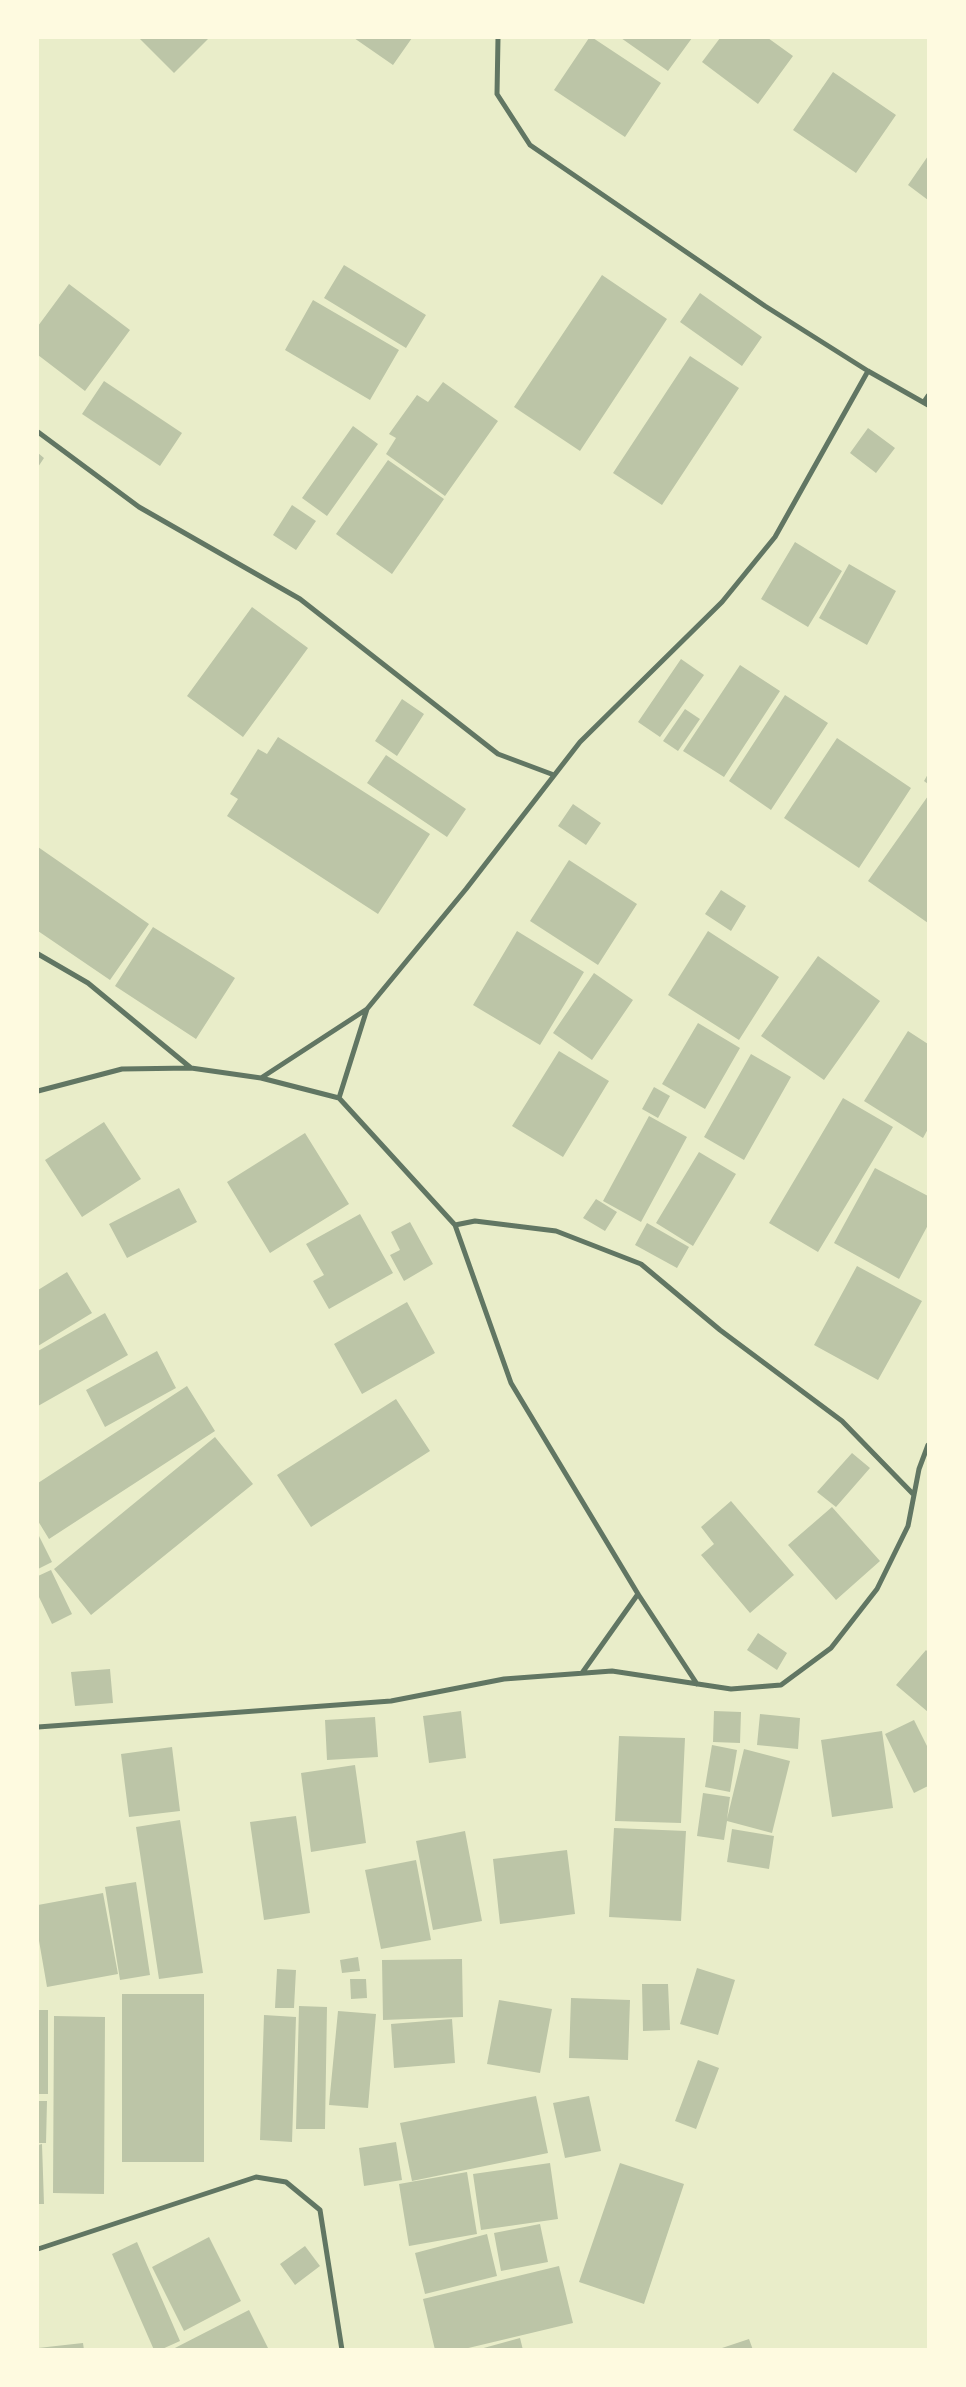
<!DOCTYPE html>
<html>
<head>
<meta charset="utf-8">
<style>
  body { margin:0 }
  #map { position:relative; width:966px; height:2387px; overflow:hidden; background:#e9edc9; font-family:Inter,sans-serif }
  canvas { display:block }
  .frame { position:absolute; inset:0; border:39px solid #fefae0; pointer-events:none }
</style>
</head>
<body>
<div id="map">
<canvas width="966" height="2387"></canvas>
<div class="frame"></div>
</div>
<script>
const ctx = document.querySelector('canvas').getContext('2d');
ctx.lineJoin = 'round';
function paint(path, color) { ctx.fillStyle = color; ctx.fill(path, 'evenodd'); }
const toPath = rows => new Path2D(rows.map(r => 'M' + r).join(''));
function trace(path, color, width, dash) { ctx.strokeStyle = color; ctx.lineWidth = width; ctx.lineCap = dash ? 'butt' : 'round'; ctx.setLineDash(dash || []); ctx.stroke(path); }
paint(toPath([
  [139,38,209,38,174,73],
  [354,38,412,38,393,65],
  [589,38,593,38,661,83,625,137,554,90],
  [621,38,692,38,668,71],
  [720,38,768,38,793,56,758,104,702,62],
  [833,72,896,115,856,173,793,130],
  [928,156,928,200,908,185],
  [344,265,426,315,406,348,324,298],
  [602,275,667,319,580,451,514,407],
  [69,284,130,330,85,391,38,355,38,326],
  [700,293,762,337,742,366,680,322],
  [313,300,399,350,370,400,285,350],
  [690,356,739,388,662,505,613,473],
  [104,381,182,433,160,466,82,414],
  [443,382,498,421,445,496,386,454,396,438,389,434,417,395,428,402],
  [353,426,378,444,327,516,302,498],
  [868,428,895,448,876,473,850,453],
  [38,453,44,458,38,467],
  [388,460,444,499,392,574,336,534],
  [292,505,316,521,296,550,273,535],
  [795,542,842,571,808,627,761,599],
  [849,564,896,591,867,645,819,618],
  [252,607,308,648,243,737,187,696],
  [681,659,704,675,660,737,638,722],
  [740,665,780,691,724,777,683,751],
  [785,695,828,723,771,810,729,781],
  [402,699,424,714,397,756,375,741],
  [685,709,700,719,678,751,663,741],
  [278,737,430,834,378,914,227,816,238,799,230,794,258,749,267,754],
  [837,738,911,788,859,868,784,818],
  [386,755,466,809,447,837,367,783],
  [928,774,928,784,924,781],
  [928,796,928,923,868,881],
  [573,804,601,823,586,845,558,826],
  [38,847,149,924,110,980,38,931],
  [569,860,637,904,598,965,530,921],
  [721,890,746,906,731,931,705,914],
  [153,927,235,978,196,1039,115,986],
  [517,931,584,972,540,1045,473,1005],
  [708,931,779,977,739,1040,668,995],
  [818,956,880,1001,824,1080,761,1036],
  [594,973,633,1000,592,1060,553,1033],
  [698,1023,740,1048,705,1109,662,1084],
  [908,1031,928,1044,928,1129,923,1138,864,1101],
  [559,1051,609,1081,563,1157,512,1126],
  [751,1054,791,1077,744,1160,704,1137],
  [654,1087,670,1096,658,1118,642,1109],
  [843,1098,893,1127,818,1252,769,1223],
  [649,1116,687,1137,641,1222,603,1201],
  [104,1122,141,1179,82,1217,45,1160],
  [305,1133,349,1204,270,1253,227,1182],
  [699,1152,736,1174,693,1246,656,1223],
  [875,1168,928,1196,928,1225,899,1279,834,1243],
  [179,1188,197,1222,127,1258,109,1224],
  [596,1199,617,1212,605,1231,583,1218],
  [360,1214,393,1273,329,1309,313,1281,324,1275,306,1244],
  [410,1222,433,1264,404,1281,390,1255,400,1250,391,1232],
  [647,1223,689,1247,677,1268,635,1245],
  [857,1266,922,1301,878,1380,814,1345],
  [67,1272,92,1313,38,1346,38,1290],
  [407,1302,435,1353,362,1394,334,1344],
  [105,1313,128,1355,38,1406,38,1351],
  [157,1351,176,1388,105,1427,86,1390],
  [187,1386,215,1431,49,1539,38,1521,38,1483],
  [396,1399,430,1451,311,1527,277,1475],
  [215,1437,253,1484,91,1615,54,1569],
  [852,1453,870,1468,836,1507,817,1492],
  [731,1501,794,1575,750,1613,701,1555,714,1544,701,1527],
  [832,1507,880,1561,836,1600,788,1545],
  [38,1534,52,1562,38,1569],
  [51,1570,72,1614,52,1624,38,1595,38,1576],
  [758,1633,787,1653,777,1670,747,1650],
  [926,1650,928,1652,928,1712,896,1685],
  [110,1669,113,1703,75,1706,71,1672],
  [461,1711,466,1758,429,1763,423,1716],
  [714,1711,741,1712,740,1743,713,1742],
  [760,1714,800,1718,798,1749,757,1745],
  [375,1717,378,1757,327,1760,325,1720],
  [914,1720,928,1748,928,1786,914,1793,885,1734],
  [882,1731,893,1808,832,1817,821,1740],
  [619,1736,685,1738,681,1823,615,1821],
  [712,1745,737,1750,730,1792,705,1787],
  [172,1747,180,1811,129,1817,121,1754],
  [744,1749,790,1761,772,1833,727,1821,724,1840,697,1836,703,1793,730,1797,727,1819],
  [355,1765,366,1843,311,1852,301,1773],
  [296,1816,310,1913,264,1920,250,1822],
  [180,1820,203,1973,159,1979,136,1827],
  [614,1828,686,1831,681,1921,609,1917],
  [732,1829,774,1836,769,1869,727,1862],
  [465,1831,482,1921,433,1930,416,1841],
  [567,1850,575,1914,500,1924,493,1859],
  [416,1860,431,1940,381,1949,365,1870],
  [136,1882,150,1975,120,1980,105,1887],
  [103,1893,118,1974,47,1987,38,1935,38,1905],
  [358,1957,360,1971,342,1973,340,1960],
  [462,1959,463,2017,383,2020,382,1960],
  [697,1968,735,1980,718,2035,680,2024],
  [277,1969,296,1970,294,2008,275,2008],
  [350,1979,366,1979,367,1998,351,1999],
  [642,1984,668,1984,670,2030,643,2031],
  [122,1994,204,1994,204,2162,122,2162],
  [571,1998,630,2000,628,2060,569,2058],
  [499,2000,552,2009,540,2073,487,2064],
  [299,2006,327,2007,325,2129,296,2129],
  [38,2010,48,2010,48,2094,38,2094],
  [338,2011,376,2014,368,2108,329,2105],
  [264,2015,296,2017,292,2142,260,2140],
  [54,2016,105,2017,104,2194,53,2193],
  [452,2019,455,2063,394,2068,391,2024],
  [698,2060,719,2068,696,2129,675,2121],
  [536,2096,548,2153,412,2181,400,2123],
  [589,2096,601,2151,565,2158,553,2103],
  [38,2101,47,2101,46,2143,38,2143],
  [396,2142,402,2180,364,2186,359,2148],
  [42,2144,44,2204,38,2204,38,2145],
  [550,2163,558,2219,481,2230,473,2174],
  [620,2163,684,2184,644,2304,579,2282],
  [467,2172,477,2234,409,2246,399,2184],
  [540,2224,548,2262,501,2271,494,2233],
  [487,2234,497,2276,425,2294,415,2253],
  [209,2237,241,2301,184,2331,152,2267],
  [137,2242,180,2341,160,2350,154,2350,112,2254],
  [305,2246,320,2266,295,2285,280,2264],
  [559,2266,573,2323,460,2350,435,2350,423,2299],
  [249,2310,269,2350,171,2350],
  [520,2338,523,2350,480,2350,480,2349],
  [749,2339,753,2350,719,2350,719,2349],
  [83,2343,84,2350,38,2350,38,2348]
]), '#bcc5a7');
trace(toPath([
  [498,38,497,94,530,145,765,306,868,371,928,405],
  [924,402,928,396],
  [38,432,139,507,300,599,498,754,554,775],
  [38,954,88,983,191,1068],
  [261,1078,339,1098,455,1225,511,1383,638,1594,697,1684],
  [38,1091,122,1069,191,1068,261,1078,367,1009,466,889,580,742,722,602,775,537,868,371],
  [339,1098,367,1009],
  [455,1225,475,1221,556,1231,641,1264,720,1330,842,1421,914,1495],
  [582,1673,638,1594],
  [38,1727,391,1701,504,1679,612,1671,731,1689,781,1685,831,1648,877,1589,908,1526,919,1469,928,1445],
  [38,2249,256,2177,286,2182,320,2210,342,2350]
]), '#617663', 5);
</script>
</body>
</html>
